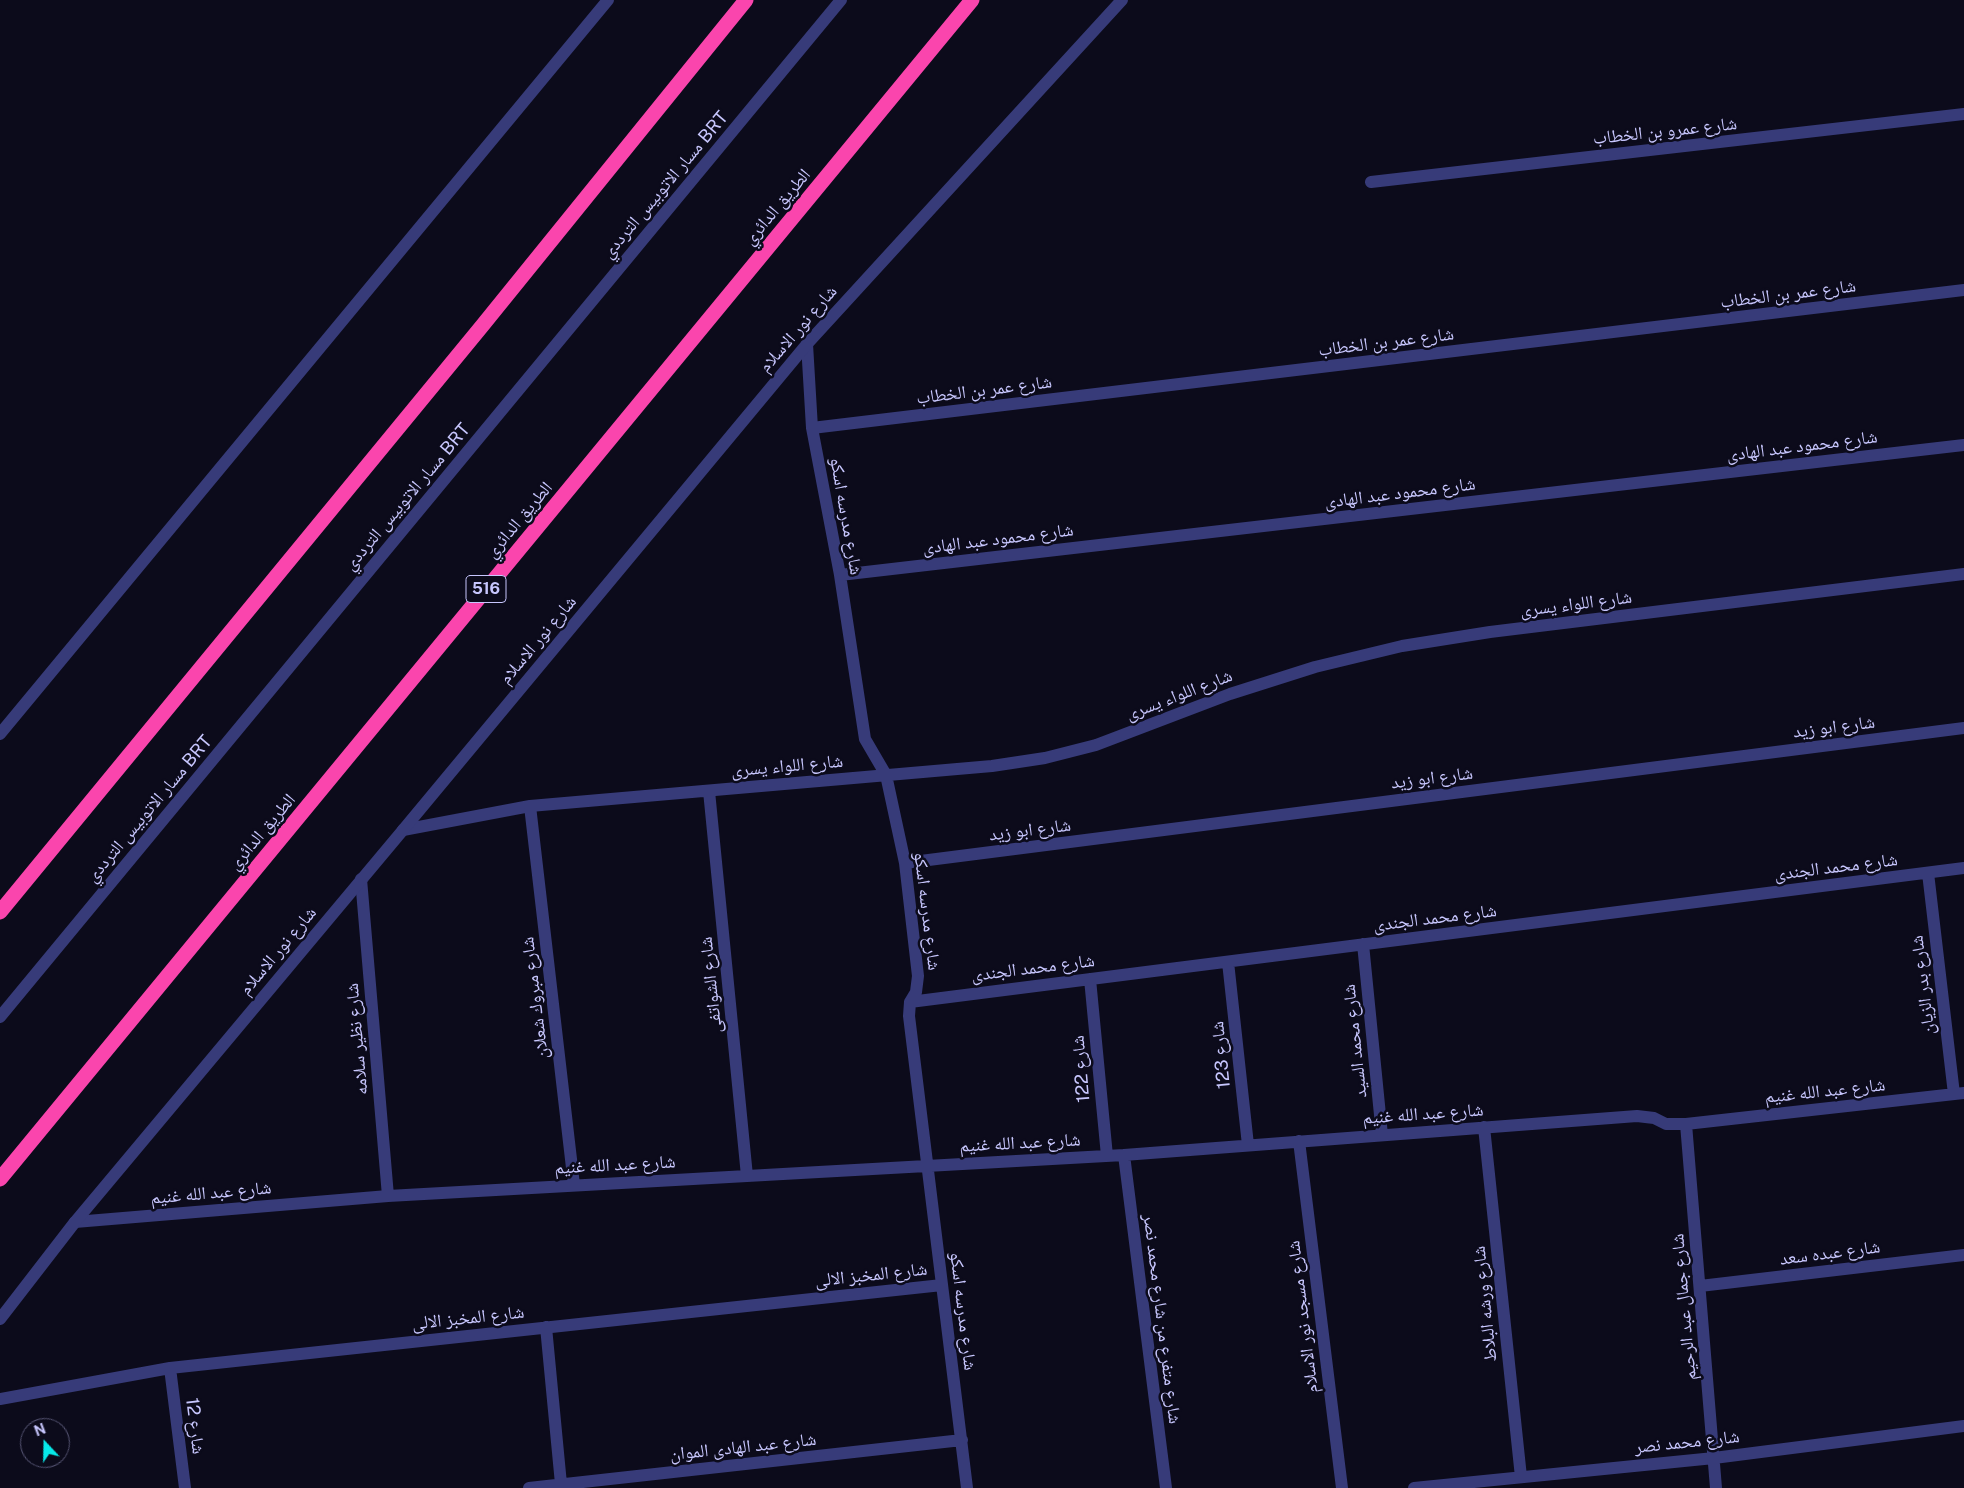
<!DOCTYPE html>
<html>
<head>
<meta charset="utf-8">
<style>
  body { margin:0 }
  #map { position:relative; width:1964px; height:1488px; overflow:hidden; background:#0c0b1b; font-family:"Public Sans",sans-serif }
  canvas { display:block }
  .north { position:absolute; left:20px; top:1418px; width:50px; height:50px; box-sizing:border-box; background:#0c0b1b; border:1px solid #575675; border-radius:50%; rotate:339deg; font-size:14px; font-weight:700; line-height:20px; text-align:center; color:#c7c6fd }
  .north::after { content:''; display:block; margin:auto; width:18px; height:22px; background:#07e9e9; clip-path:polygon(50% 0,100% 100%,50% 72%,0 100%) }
</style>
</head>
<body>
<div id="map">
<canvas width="1964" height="1488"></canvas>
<div class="north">N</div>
</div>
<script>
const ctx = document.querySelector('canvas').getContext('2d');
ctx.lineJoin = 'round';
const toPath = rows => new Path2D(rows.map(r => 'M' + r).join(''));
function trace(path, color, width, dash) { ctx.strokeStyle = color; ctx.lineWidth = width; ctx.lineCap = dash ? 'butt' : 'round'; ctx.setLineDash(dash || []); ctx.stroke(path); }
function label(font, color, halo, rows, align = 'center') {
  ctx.font = font + ' "Public Sans","Noto Naskh Arabic",sans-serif'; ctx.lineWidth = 5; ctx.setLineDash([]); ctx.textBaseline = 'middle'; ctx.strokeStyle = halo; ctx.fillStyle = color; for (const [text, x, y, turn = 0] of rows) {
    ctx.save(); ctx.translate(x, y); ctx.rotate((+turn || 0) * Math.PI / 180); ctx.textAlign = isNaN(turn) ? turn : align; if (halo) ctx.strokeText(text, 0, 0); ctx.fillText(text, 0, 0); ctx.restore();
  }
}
trace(toPath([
  [0,1017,841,0]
]), '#373b79', 12);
trace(toPath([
  [1371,182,1964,114],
  [807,344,812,428,840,575,865,739,886,775,905,863,918,976,916,992,910,1002,909,1016,967,1488],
  [812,428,1964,290],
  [840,575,1964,445],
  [0,734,608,0],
  [709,791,747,1176],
  [530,806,574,1185],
  [403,830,530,806,992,766,1045,758,1096,745,1230,694,1315,667,1402,646,1490,632,1964,574],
  [905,863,1964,728],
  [1928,873,1954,1094],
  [361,879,388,1196],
  [1363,944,1382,1135],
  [1228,962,1248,1145],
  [1090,979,1107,1156],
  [910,1002,1964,868],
  [1686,1124,1716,1488],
  [1484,1127,1521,1477],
  [1299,1141,1342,1488],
  [1124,1155,1166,1488],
  [75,1222,388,1196,1124,1155,1637,1116,1654,1118,1666,1124,1686,1124,1964,1093],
  [1700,1286,1964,1255],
  [546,1327,561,1484],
  [170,1368,185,1488],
  [0,1399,170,1368,942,1285],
  [529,1488,962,1440],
  [1414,1488,1714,1458,1964,1426]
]), '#373b79', 12);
trace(toPath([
  [0,1319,75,1222,403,830,807,344,1122,0]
]), '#373b79', 12);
trace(toPath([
  [0,912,482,326,746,0],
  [0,1179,972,0]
]), '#fa45ad', 15);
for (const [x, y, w] of [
  [486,589,40]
]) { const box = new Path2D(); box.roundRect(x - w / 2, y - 13.5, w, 27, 4); ctx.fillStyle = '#0c0b1b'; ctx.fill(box); trace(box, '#c7c6fd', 1); }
label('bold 16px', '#c7c6fd', null, [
  ["516",486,589]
]);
label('18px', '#c7c6fd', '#0c0b1b', [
  ["شارع عمرو بن الخطاب",1665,131,-6],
  ["مسار الاتوبيس الترددي BRT",665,185,-50],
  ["الطريق الدائري",777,207,-50],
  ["شارع عمر بن الخطاب",1788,294,-7],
  ["شارع نور الاسلام",798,329,-49],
  ["شارع عمر بن الخطاب",1386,342,-7],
  ["شارع عمر بن الخطاب",984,390,-7],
  ["شارع محمود عبد الهادى",1802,446,-7],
  ["شارع محمود عبد الهادى",1400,493,-7],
  ["مسار الاتوبيس الترددي BRT",407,497,-50],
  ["شارع مدرسه اسكو",846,516,80],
  ["الطريق الدائري",519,520,-50],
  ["شارع محمود عبد الهادى",998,539,-7],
  ["شارع اللواء يسرى",1576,604,-7],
  ["شارع نور الاسلام",538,640,-50],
  ["شارع اللواء يسرى",1179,695,-21],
  ["شارع ابو زيد",1834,727,-7],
  ["شارع اللواء يسرى",787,766,-5],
  ["شارع ابو زيد",1432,778,-7],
  ["مسار الاتوبيس الترددي BRT",149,809,-50],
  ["شارع ابو زيد",1030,830,-7],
  ["الطريق الدائري",262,832,-50],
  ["شارع محمد الجندى",1836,867,-7],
  ["شارع مدرسه اسكو",927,911,83],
  ["شارع محمد الجندى",1435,918,-7],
  ["شارع نور الاسلام",278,951,-50],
  ["شارع محمد الجندى",1033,968,-7],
  ["شارع الشواتفى",711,985,-96],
  ["شارع بدر الزيان",1923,985,-97],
  ["شارع مبروك شعلان",535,998,-97],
  ["شارع نظير سلامه",357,1039,-95],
  ["شارع محمد السيد",1355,1041,-96],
  ["شارع 123",1221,1055,-96],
  ["شارع 122",1081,1069,-95],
  ["شارع عبد الله غنيم",1825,1091,-6],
  ["شارع عبد الله غنيم",1423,1114,-4],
  ["شارع عبد الله غنيم",1020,1143,-3],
  ["شارع عبد الله غنيم",615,1165,-3],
  ["شارع عبد الله غنيم",211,1193,-5],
  ["شارع عبده سعد",1830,1253,-7],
  ["شارع المخبز الالى",871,1275,-6],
  ["شارع ورشه البلاط",1485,1304,-96],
  ["شارع جمال عبد الرحيم",1684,1307,-95],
  ["شارع مدرسه اسكو",963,1311,83],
  ["شارع مسجد نور الاسلام",1303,1317,-97],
  ["شارع المخبز الالى",468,1318,-6],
  ["شارع متفرع من شارع محمد نصر",1162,1319,83],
  ["شارع 12",195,1426,83],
  ["شارع محمد نصر",1687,1442,-6],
  ["شارع عبد الهادى الموان",743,1447,-6]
]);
</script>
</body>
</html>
